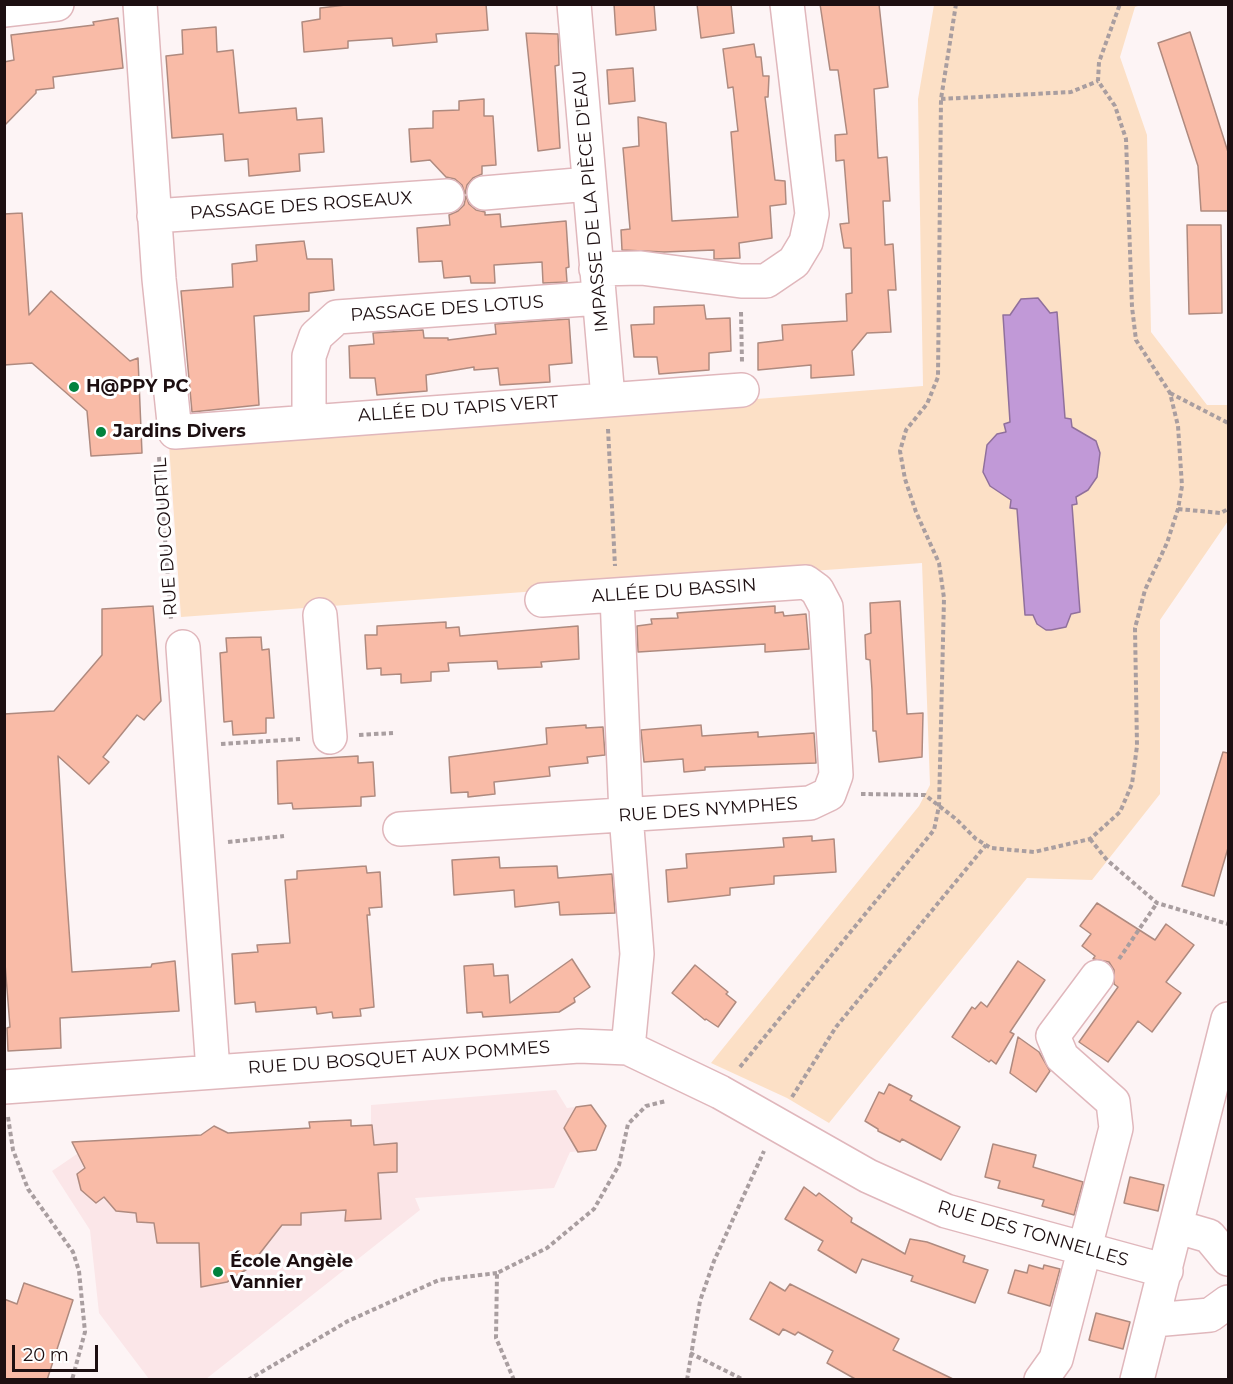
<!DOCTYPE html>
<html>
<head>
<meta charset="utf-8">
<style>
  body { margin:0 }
  #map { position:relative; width:1233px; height:1384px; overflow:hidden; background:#fdf4f5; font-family:Montserrat,sans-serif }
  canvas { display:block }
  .frame { position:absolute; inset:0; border:6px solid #1d0f11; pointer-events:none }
  .scale { position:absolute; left:12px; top:1345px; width:86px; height:27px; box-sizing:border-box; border:3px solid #1d0f11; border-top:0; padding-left:8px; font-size:18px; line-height:21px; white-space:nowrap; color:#1d0f11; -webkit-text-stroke:4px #fff; paint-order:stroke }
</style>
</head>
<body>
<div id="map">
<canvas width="1233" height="1384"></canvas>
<div class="frame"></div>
<div class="scale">20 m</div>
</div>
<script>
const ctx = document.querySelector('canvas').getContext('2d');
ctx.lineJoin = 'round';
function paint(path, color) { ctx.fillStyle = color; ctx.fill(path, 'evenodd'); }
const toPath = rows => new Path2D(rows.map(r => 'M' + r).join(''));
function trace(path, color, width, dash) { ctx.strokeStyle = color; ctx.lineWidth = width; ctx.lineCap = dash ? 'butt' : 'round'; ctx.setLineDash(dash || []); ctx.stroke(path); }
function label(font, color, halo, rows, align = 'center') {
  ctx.font = font + ' Montserrat,sans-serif'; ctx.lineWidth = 6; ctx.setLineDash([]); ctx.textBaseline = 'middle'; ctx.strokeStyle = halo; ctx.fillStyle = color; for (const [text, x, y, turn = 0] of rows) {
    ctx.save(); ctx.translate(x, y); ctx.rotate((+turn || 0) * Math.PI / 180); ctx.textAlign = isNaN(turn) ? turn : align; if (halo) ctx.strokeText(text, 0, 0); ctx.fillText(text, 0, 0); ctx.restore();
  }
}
paint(toPath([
  [556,1090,567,1108,591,1105,606,1126,596,1150,570,1152,554,1188,415,1198,420,1210,206,1379,149,1379,99,1313,90,1230,52,1171,77,1154,78,1145,201,1135,214,1126,228,1133,309,1128,309,1122,351,1120,351,1126,371,1125,371,1105]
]), '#fbe6e8');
paint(toPath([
  [934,5,1141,5,1135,7,1120,57,1147,135,1151,332,1207,405,1228,405,1228,521,1160,620,1160,794,1092,880,1027,878,829,1123,787,1098,711,1063,919,806,930,785,922,563,181,617,169,445,923,386,918,99]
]), '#fce0c6');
const water = toPath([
  [1038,298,1050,313,1057,312,1065,418,1071,419,1072,427,1096,441,1100,453,1097,477,1088,490,1076,497,1077,504,1072,505,1080,612,1071,614,1066,627,1051,630,1046,630,1037,624,1033,615,1025,615,1017,509,1010,508,1011,500,990,486,983,472,987,445,997,434,1006,432,1004,424,1010,422,1003,315,1010,315,1021,299,1038,298]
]);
paint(water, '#c199d7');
trace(water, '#90709c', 1.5);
const building = toPath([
  [354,4,486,4,488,30,436,34,437,42,393,46,392,38,348,41,348,48,304,52,302,22,320,19,320,8,354,4],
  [614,4,654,4,656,30,616,35,614,4],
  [697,4,731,4,734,33,701,38,697,4],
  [820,4,879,4,888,87,874,89,878,158,887,157,890,201,883,201,885,245,893,244,896,290,888,290,891,332,867,333,852,351,854,375,811,378,811,365,758,370,758,343,783,340,782,325,847,321,846,294,852,293,851,248,844,248,840,224,849,223,844,160,836,161,835,135,847,134,838,70,830,70,820,4],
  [118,18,123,68,53,77,54,88,36,90,36,93,4,126,4,62,14,60,11,35,94,25,93,22,118,18],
  [216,27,217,52,233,50,239,113,296,108,297,120,322,118,324,152,299,154,300,171,249,176,248,159,225,161,223,134,172,138,166,56,183,54,182,30,216,27],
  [1190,32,1228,152,1228,211,1201,211,1198,166,1158,43,1190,32],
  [526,33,558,34,559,65,555,66,560,148,538,151,526,33],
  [754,44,756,57,761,57,763,76,769,76,768,97,765,97,775,180,785,181,786,204,770,206,772,238,739,243,740,258,714,259,714,250,664,252,622,250,621,230,630,229,623,148,639,146,638,117,666,123,672,221,738,217,731,132,738,131,733,87,728,88,723,49,754,44],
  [633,68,635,101,609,104,607,70,633,68],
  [484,99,484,116,493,116,496,165,482,166,482,174,473,178,467,185,465,194,462,185,455,179,446,177,430,160,411,162,409,129,433,128,433,111,459,110,459,101,484,99],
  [466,196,469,204,476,210,485,212,485,215,500,214,501,227,566,221,569,267,566,268,567,282,543,283,542,262,494,265,495,283,471,283,470,276,444,278,442,261,419,262,417,228,450,225,449,215,458,211,464,205,466,196],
  [22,213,29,315,51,291,130,361,138,358,142,453,91,456,87,411,32,363,4,365,4,214,22,213],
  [1187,225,1221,225,1222,313,1189,314,1187,225],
  [304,241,307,259,332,259,334,290,309,293,309,311,254,316,259,405,192,412,181,291,233,287,232,264,257,261,256,245,304,241],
  [704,305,706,319,730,318,731,351,709,353,709,370,659,374,657,357,634,357,631,325,654,324,654,307,704,305],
  [569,319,572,363,549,365,550,382,500,385,498,368,474,370,474,367,426,375,427,391,377,395,375,378,350,378,349,346,374,344,373,333,423,330,424,338,448,338,448,340,496,334,495,324,569,319],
  [900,601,907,714,923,713,922,757,879,762,876,731,873,731,872,690,870,660,866,659,865,635,871,633,870,603,900,601],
  [153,606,161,701,144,720,137,715,103,757,109,762,89,784,58,756,65,872,72,972,151,967,152,964,175,961,179,1011,60,1018,61,1048,8,1051,7,1028,10,1027,4,951,4,714,54,711,102,655,102,609,153,606],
  [775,606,775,613,783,612,784,616,806,614,809,649,765,652,765,644,638,652,637,626,652,624,651,619,678,618,677,613,775,606],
  [446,622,446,628,459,627,460,636,578,626,579,659,541,662,542,667,498,669,497,661,448,663,449,671,431,672,431,681,401,683,401,674,381,675,381,668,367,669,365,635,377,635,377,626,446,622],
  [261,637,262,650,269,649,274,718,266,718,266,733,233,735,232,721,224,722,220,653,227,652,226,638,261,637],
  [586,725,586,728,603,727,605,755,587,757,588,763,549,767,550,776,494,782,495,794,468,797,468,792,451,793,449,757,547,744,546,728,586,725],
  [701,725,702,736,758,732,758,737,814,733,816,763,705,767,705,770,684,772,683,759,644,762,641,730,701,725],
  [1223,752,1228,753,1228,848,1214,896,1182,886,1223,752],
  [358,756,358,763,373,762,375,796,361,797,361,806,293,809,292,803,278,804,277,761,358,756],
  [812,836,812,841,834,839,836,872,774,876,774,884,730,888,730,895,668,902,666,870,687,868,686,854,784,847,783,838,812,836],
  [499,857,500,868,557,866,558,878,612,874,615,913,560,915,559,902,515,907,514,890,454,895,452,860,499,857],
  [366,866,367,873,380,872,382,907,369,908,370,915,367,915,374,1007,360,1009,361,1016,333,1018,332,1012,317,1014,316,1007,256,1012,255,1002,235,1004,232,954,258,952,257,945,290,943,285,880,297,879,297,871,366,866],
  [1097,903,1155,940,1166,924,1194,945,1166,982,1181,993,1152,1032,1138,1021,1108,1062,1079,1042,1118,987,1114,984,1114,970,1109,962,1093,959,1095,956,1082,946,1091,934,1080,926,1097,903],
  [572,959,590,987,574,998,575,1002,559,1012,483,1017,482,1012,467,1013,464,966,493,964,494,976,508,975,510,1003,572,959],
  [1018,961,1045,980,1010,1032,1014,1034,996,1064,991,1060,989,1062,952,1037,972,1007,975,1009,981,1002,987,1007,1018,961],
  [695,965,728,992,726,994,736,1002,718,1027,706,1019,705,1020,672,993,695,965],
  [1018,1037,1039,1052,1050,1071,1036,1092,1010,1073,1018,1037],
  [889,1084,912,1096,910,1100,960,1127,941,1160,902,1139,900,1142,878,1131,878,1129,865,1121,879,1092,884,1094,889,1084],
  [591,1105,606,1126,596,1150,578,1152,564,1128,576,1107,591,1105],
  [351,1120,351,1126,372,1125,374,1145,397,1143,397,1172,378,1173,381,1219,345,1221,346,1210,301,1213,301,1225,282,1225,257,1257,261,1260,227,1282,201,1287,199,1243,157,1243,154,1223,137,1222,136,1213,116,1211,104,1197,96,1203,81,1190,77,1174,85,1168,72,1142,201,1135,214,1126,228,1133,310,1128,309,1122,351,1120],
  [993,1144,1036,1155,1033,1167,1083,1182,1074,1215,1042,1206,1044,1200,998,1188,1000,1181,985,1177,993,1144],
  [1130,1177,1164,1185,1158,1211,1124,1203,1130,1177],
  [804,1187,816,1196,819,1193,852,1218,851,1222,905,1254,910,1239,927,1242,965,1256,963,1262,988,1270,975,1303,911,1281,913,1276,862,1259,856,1273,818,1250,823,1241,785,1219,804,1187],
  [1029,1265,1043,1269,1044,1265,1060,1269,1050,1306,1008,1293,1015,1270,1027,1273,1029,1265],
  [770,1282,785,1291,790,1284,899,1339,893,1350,955,1380,857,1380,827,1363,833,1351,798,1332,795,1335,783,1329,779,1335,750,1319,770,1282],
  [24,1283,73,1300,47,1380,4,1380,4,1299,17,1304,24,1283],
  [1096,1313,1130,1322,1123,1349,1089,1340,1096,1313]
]);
paint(building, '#f9bba7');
trace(building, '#af8a7f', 1.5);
const minor = toPath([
  [140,4,159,279,175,432,742,390],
  [574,4,608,398],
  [4,10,57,4],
  [484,193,589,184],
  [154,216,447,196],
  [596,269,641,268,741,281,766,281,794,262,806,242,812,214,787,4],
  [309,420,309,356,316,336,337,317,599,298],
  [617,596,626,815,637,954,628,1048],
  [320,615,330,737],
  [183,647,213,1071],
  [400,829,810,803,829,794,836,775,826,607,817,590,806,582,542,600],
  [4,1087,579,1046,628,1048,720,1092,868,1176,946,1211,1166,1271],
  [1178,1227,1209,1236,1228,1259],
  [1154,1320,1210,1315,1228,1302],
  [1041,1380,1056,1359,1116,1128,1113,1102,1062,1057,1053,1036,1097,977],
  [1137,1380,1228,1019]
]);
trace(minor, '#e0b7bc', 36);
trace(toPath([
  [941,99,1071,92,1098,81],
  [741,312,742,362],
  [1170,393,1228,423],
  [608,429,615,566],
  [159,457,171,620],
  [1178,509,1221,513,1228,509],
  [359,735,393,733],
  [221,744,300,739],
  [861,794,925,795,956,819,976,839,991,848,1034,852,1090,839,1120,812,1132,784,1137,746,1135,628,1145,590,1167,543,1178,509,1182,486,1178,426,1170,393,1136,340,1132,307,1126,139,1115,106,1098,81,1099,62,1120,4],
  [1090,839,1107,860,1157,903,1228,924],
  [228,842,284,836],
  [1119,959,1157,903],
  [740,1067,934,830,939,806,944,598,939,563,916,512,905,479,900,451,906,430,927,404,938,377,941,99,956,4],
  [792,1097,836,1027,986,845],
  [8,1117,13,1150,28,1189,73,1252,79,1271,85,1332,72,1380],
  [690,1353,744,1380],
  [248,1380,348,1321,439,1280,497,1273],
  [514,1380,496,1338,497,1273,547,1248,594,1209,619,1165,628,1124,646,1106,666,1101],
  [687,1380,700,1301,714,1261,764,1151]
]), '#a99ea0', 4, [4.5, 3]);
trace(minor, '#fff', 33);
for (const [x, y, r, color] of [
  [74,387,6,"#00823d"],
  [101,432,6,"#00823d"],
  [218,1272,6,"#00823d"]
]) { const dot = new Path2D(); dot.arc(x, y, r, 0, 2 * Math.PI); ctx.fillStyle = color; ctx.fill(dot); trace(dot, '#fff', 2); }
label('18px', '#1d0f11', '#fff', [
  ["IMPASSE DE LA PIÈCE D'EAU",591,201,-95],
  ["PASSAGE DES ROSEAUX",301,206,-4],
  ["PASSAGE DES LOTUS",447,309,-4],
  ["ALLÉE DU TAPIS VERT",458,409,-4],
  ["RUE DU COURTIL",166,537,-94],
  ["ALLÉE DU BASSIN",674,591,-4],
  ["RUE DES NYMPHES",708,810,-4],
  ["RUE DU BOSQUET AUX POMMES",399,1058,-4],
  ["RUE DES TONNELLES",1033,1234,16]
]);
label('bold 18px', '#1d0f11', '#fff', [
  ["H@PPY PC",86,387],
  ["Jardins Divers",113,432],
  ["École Angèle",230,1262],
  ["Vannier",230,1283]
], 'left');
</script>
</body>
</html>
